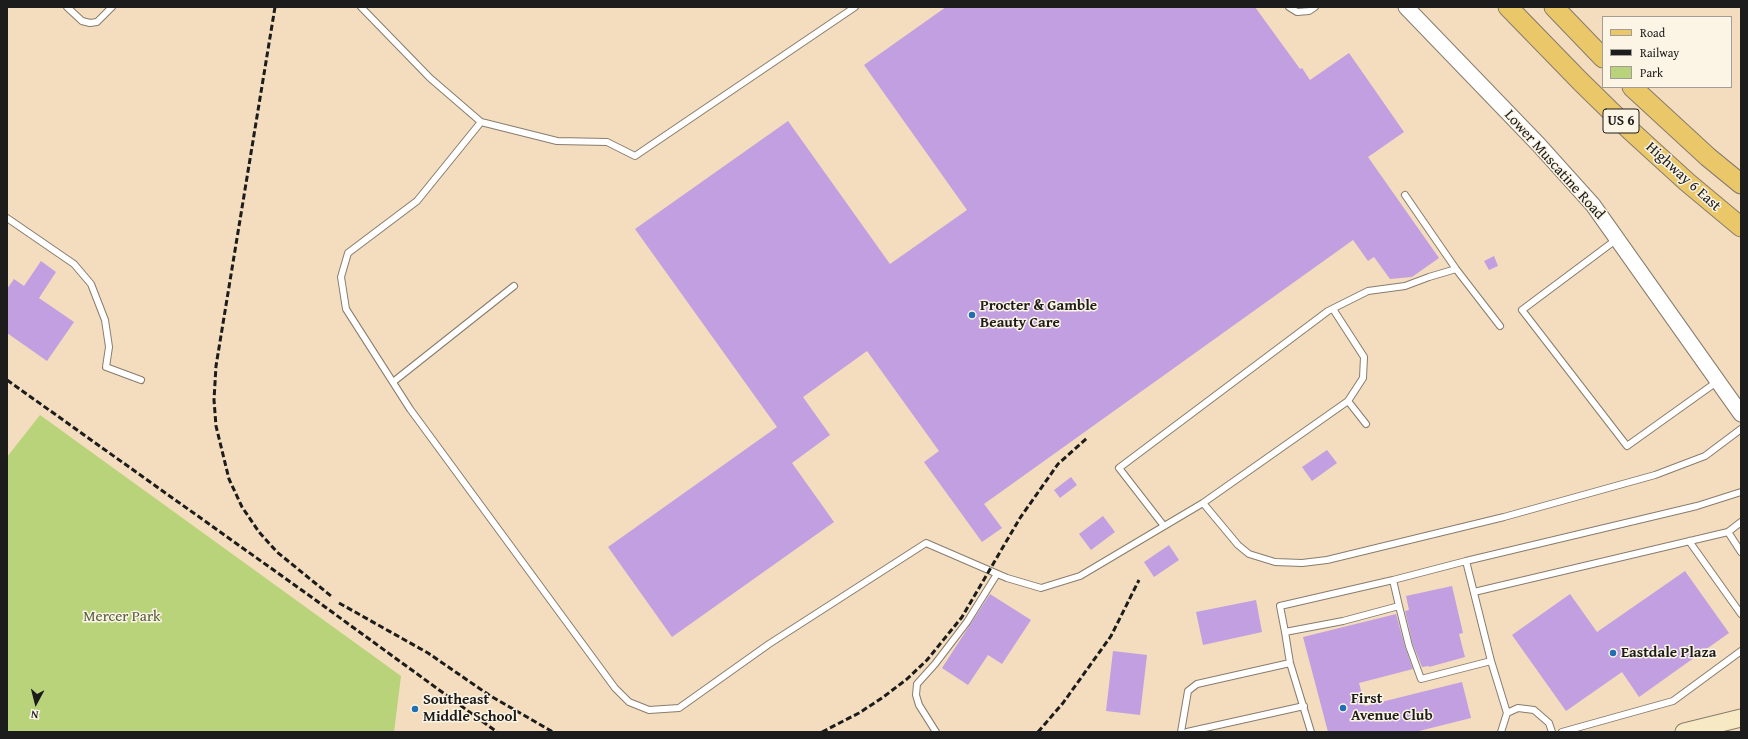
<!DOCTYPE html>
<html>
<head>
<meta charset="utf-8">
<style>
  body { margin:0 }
  #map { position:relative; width:1748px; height:739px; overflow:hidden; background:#f3ddbe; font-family:"Gentium Book Plus",serif }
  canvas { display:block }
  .frame { position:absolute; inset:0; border:8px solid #1c1c1c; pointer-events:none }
  .legend { position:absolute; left:1602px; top:16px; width:130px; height:72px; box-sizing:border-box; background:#fcf5e5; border:1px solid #a29e95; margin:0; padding:5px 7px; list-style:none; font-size:12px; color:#1c1c1c }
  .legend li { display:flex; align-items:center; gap:8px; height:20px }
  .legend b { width:20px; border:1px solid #a29e95 }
  .north { position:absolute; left:16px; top:683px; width:40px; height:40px; -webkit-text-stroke:3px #fcf5e5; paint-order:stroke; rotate:187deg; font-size:11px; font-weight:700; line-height:16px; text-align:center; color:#1c1c1c }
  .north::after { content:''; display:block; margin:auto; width:14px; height:18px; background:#1c1c1c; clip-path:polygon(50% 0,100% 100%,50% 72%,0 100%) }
</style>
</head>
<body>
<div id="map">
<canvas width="1748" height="739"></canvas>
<div class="frame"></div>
<ul class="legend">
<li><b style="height:5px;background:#eac769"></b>Road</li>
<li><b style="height:5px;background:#1c1c1c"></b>Railway</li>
<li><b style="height:11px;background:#b8d379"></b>Park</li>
</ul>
<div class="north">N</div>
</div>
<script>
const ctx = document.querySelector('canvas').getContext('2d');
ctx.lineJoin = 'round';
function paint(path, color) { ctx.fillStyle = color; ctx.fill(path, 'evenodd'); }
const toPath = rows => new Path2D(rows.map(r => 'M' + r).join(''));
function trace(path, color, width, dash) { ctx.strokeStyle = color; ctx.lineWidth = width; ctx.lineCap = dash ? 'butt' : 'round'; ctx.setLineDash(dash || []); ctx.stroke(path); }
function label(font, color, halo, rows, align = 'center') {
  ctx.font = font + ' "Gentium Book Plus",serif'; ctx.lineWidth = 3; ctx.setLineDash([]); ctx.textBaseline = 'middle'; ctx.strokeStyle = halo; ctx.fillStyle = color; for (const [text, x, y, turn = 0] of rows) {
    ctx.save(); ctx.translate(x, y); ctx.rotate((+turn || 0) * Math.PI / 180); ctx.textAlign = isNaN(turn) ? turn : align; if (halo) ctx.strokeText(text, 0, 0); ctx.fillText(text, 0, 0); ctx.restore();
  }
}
paint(toPath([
  [40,415,401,676,394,732,7,732,7,457]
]), '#b8d379');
paint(toPath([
  [946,7,1255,7,1300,69,1302,68,1310,80,1349,53,1404,132,1368,157,1439,258,1412,277,1390,279,1374,257,1368,261,1353,240,984,504,1002,528,982,542,924,462,939,451,867,351,803,397,830,435,792,463,834,522,672,637,608,547,777,427,635,229,788,121,890,264,967,210,864,65],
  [1494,256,1498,266,1489,270,1484,261],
  [41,261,56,272,39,298,74,322,47,361,7,333,7,289,14,279,24,286],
  [1327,450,1337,463,1312,481,1302,467],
  [1071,477,1077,485,1060,498,1054,490],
  [1103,516,1115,532,1091,550,1079,534],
  [1169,545,1179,560,1154,577,1144,562],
  [1685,571,1729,633,1639,697,1622,672,1566,711,1512,635,1570,594,1597,632],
  [1452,586,1463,633,1459,634,1465,657,1429,667,1429,666,1422,667,1413,645,1405,611,1409,610,1406,596],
  [990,594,1031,620,1002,664,988,655,968,685,942,668],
  [1256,600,1262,632,1203,645,1196,612],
  [1396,614,1405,647,1413,669,1359,683,1365,706,1462,682,1471,718,1415,732,1328,732,1303,637],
  [1113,651,1147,655,1140,715,1106,711]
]), '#c19fe1');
const service = toPath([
  [67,7,82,21,90,23,97,22,112,7],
  [361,7,430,78,481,122,557,141,607,142,635,156,855,7],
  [1289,7,1297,12,1309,11,1315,7],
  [481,122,417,201,348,253,341,277,346,309,410,409,615,688,629,702,649,710,679,708,769,644,926,543,1007,578,1041,588,1080,576,1203,503,1348,401,1363,378,1364,357,1333,309],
  [1405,195,1456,269,1500,326],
  [7,218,74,264,91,284,105,320,109,347,106,367,141,380],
  [1617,239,1522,310,1627,446,1718,381],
  [393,382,514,286],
  [1348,401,1366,424],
  [1203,503,1238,545,1249,554,1275,562,1302,563,1327,560,1504,517,1655,475,1705,456,1741,429],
  [1164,526,1119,468,1328,311,1368,291,1405,286,1429,277,1456,269],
  [1728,532,1741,552],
  [1689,541,1741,614],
  [1466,561,1697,506,1741,492],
  [1474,592,1728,532,1741,522],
  [1399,606,1393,580,1466,561,1491,661,1507,713],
  [1285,632,1280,606,1393,580],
  [936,732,919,705,916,695,917,684,935,664,967,622,997,574],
  [1181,732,1188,691,1197,684,1290,663],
  [1187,732,1304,706],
  [1311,732,1290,663,1285,632,1343,621,1399,606,1409,646,1421,679,1491,661],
  [1501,732,1507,713,1518,708,1534,710,1549,723,1552,732],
  [1562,732,1673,701,1741,651]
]);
const tertiary = toPath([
  [1406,7,1539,145,1593,205,1741,414]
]);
const secondary = toPath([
  [1684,732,1741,718]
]);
const primary = toPath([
  [1508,7,1580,81,1631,131,1687,182,1741,227],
  [1554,7,1603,58],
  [1632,87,1708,157,1741,184]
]);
trace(service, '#887c6d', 8);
trace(tertiary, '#887c6d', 17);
trace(secondary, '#887c6d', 19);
trace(primary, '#887c6d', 21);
trace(service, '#fff', 6);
trace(tertiary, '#fff', 15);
trace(secondary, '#f7e9c3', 17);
trace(primary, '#eac769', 19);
trace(toPath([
  [275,7,216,366,214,400,216,426,229,479,242,507,259,532,277,552,331,596],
  [7,380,310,596,497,732],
  [339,603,428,653,489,695,553,732],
  [822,732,859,713,882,698,907,679,927,660,962,617,1020,518,1058,464,1087,438],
  [1038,732,1063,703,1111,636,1139,580]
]), '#1c1c1c', 3, [6, 3]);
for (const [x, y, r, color] of [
  [972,315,4,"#1f6fb2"],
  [1613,653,4,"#1f6fb2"],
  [1343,708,4,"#1f6fb2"],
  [415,709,4,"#1f6fb2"]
]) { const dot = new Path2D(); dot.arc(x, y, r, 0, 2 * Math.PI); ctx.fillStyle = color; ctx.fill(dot); trace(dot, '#fcf5e5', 1.5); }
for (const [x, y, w] of [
  [1621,121,36]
]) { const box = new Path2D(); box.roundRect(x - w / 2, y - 12, w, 24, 3); ctx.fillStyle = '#fcf5e5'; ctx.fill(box); trace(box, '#1c1c1c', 1); }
label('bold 14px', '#1c1c1c', null, [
  ["US 6",1621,121]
]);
label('15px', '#1c1c1c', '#fcf5e5', [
  ["Lower Muscatine Road",1554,165,48],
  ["Highway 6 East",1683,177,42]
]);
label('bold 15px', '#1c1c1c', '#fcf5e5', [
  ["Procter & Gamble",980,306],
  ["Beauty Care",980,323],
  ["Eastdale Plaza",1621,653],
  ["First",1351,699],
  ["Avenue Club",1351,716],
  ["Southeast",423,700],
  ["Middle School",423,717]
], 'left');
label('15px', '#535c3d', '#fcf5e5', [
  ["Mercer Park",122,617]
]);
</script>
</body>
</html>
